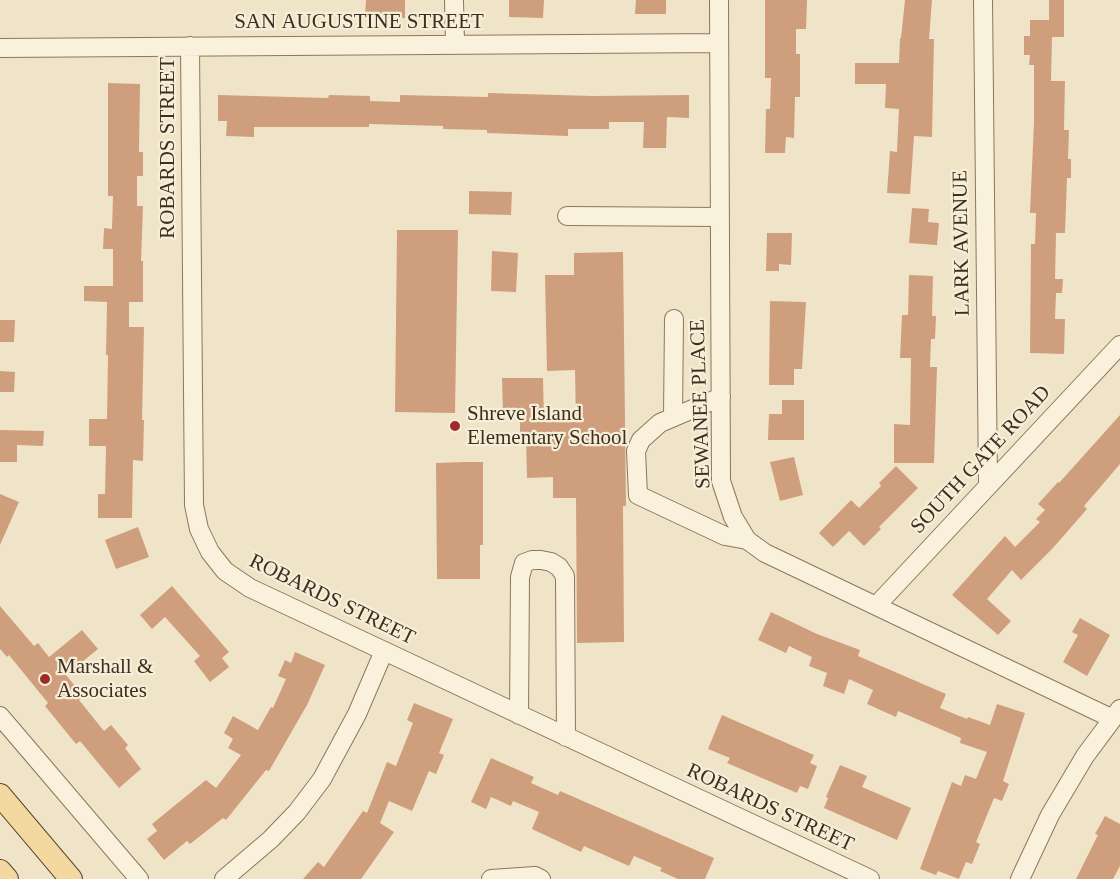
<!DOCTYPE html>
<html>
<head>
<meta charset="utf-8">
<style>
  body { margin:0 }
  canvas { display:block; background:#f0e4c8 }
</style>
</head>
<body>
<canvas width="1120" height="879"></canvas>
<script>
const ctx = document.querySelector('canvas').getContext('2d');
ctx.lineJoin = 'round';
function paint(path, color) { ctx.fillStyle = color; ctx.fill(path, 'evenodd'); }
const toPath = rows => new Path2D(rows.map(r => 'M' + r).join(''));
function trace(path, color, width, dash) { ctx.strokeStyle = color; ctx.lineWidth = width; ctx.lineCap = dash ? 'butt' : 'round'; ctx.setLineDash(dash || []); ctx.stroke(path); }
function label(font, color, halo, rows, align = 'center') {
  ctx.font = font + ' Georgia,serif'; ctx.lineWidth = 4.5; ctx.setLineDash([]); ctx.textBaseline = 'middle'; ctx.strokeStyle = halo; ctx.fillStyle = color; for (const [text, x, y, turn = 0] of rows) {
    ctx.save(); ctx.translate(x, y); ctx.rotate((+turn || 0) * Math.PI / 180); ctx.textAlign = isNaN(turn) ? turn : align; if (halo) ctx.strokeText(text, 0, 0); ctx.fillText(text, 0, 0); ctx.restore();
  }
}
paint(toPath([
  [366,0,405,0,405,18,365,17],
  [509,0,544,0,543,18,509,17],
  [636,0,666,0,666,14,635,14],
  [765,0,807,0,806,29,796,29,796,54,800,54,800,97,795,97,794,138,786,137,785,153,765,153,766,109,770,109,771,78,765,78],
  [905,0,932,0,929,39,934,39,932,137,914,136,910,194,887,193,890,151,897,152,899,109,885,108,886,84,855,84,855,63,899,63,900,38,901,38],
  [1049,0,1064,0,1064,37,1052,37,1051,81,1065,81,1064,130,1069,130,1068,159,1071,159,1071,178,1067,178,1065,233,1056,233,1055,279,1063,279,1062,293,1056,293,1055,319,1065,319,1064,354,1030,353,1031,244,1035,244,1036,213,1030,213,1034,122,1034,65,1029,65,1030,55,1024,55,1024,36,1030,36,1030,20,1049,20],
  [108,83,140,84,139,152,143,152,143,176,137,176,137,206,143,206,141,261,143,261,143,302,129,302,129,327,144,327,142,420,144,420,143,461,133,460,132,518,98,518,98,494,105,494,106,446,89,446,89,419,107,419,108,355,106,355,107,302,84,301,84,286,113,286,113,249,103,249,104,228,112,229,113,196,108,196],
  [488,93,593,96,689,95,689,118,667,117,666,148,643,148,644,122,609,122,609,129,568,129,568,136,487,133,487,130,443,129,443,126,369,124,369,127,254,127,254,137,226,136,227,121,218,121,218,95,328,98,329,95,370,96,370,101,400,102,400,95,488,97],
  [469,191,512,192,511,215,469,214],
  [912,208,929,209,928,222,939,223,937,245,909,243],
  [397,230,458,230,455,413,395,412],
  [767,233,792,233,791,265,779,264,779,271,766,271],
  [492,251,518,253,516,292,491,291],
  [623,252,626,506,623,506,624,642,577,643,576,498,553,498,553,477,527,478,526,438,520,438,520,416,503,416,502,378,543,378,544,422,576,422,575,370,547,371,545,275,574,275,574,253],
  [909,275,933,276,932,316,936,316,935,339,931,339,930,367,937,367,934,463,894,463,894,424,910,425,911,358,900,358,902,315,908,315],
  [770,301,806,302,802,369,794,369,794,385,769,385],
  [0,320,15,320,14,342,0,342],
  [0,371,15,372,14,392,0,392],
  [782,400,804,400,804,440,768,440,769,414,782,414],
  [1120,415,1120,464,1084,506,1087,509,1053,548,1021,580,1012,570,987,599,1011,621,998,635,952,595,1005,536,1015,547,1040,522,1036,519,1045,510,1038,504,1058,482,1059,483],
  [0,430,44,431,43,446,17,445,17,462,0,462],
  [794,457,803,495,780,501,770,462],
  [464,462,483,462,483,545,480,545,480,579,437,579,436,463],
  [896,466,918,488,879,527,881,529,864,546,849,531,833,547,819,533,851,500,859,508,881,486,879,483],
  [0,494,19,502,0,545],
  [138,527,149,557,116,569,105,540],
  [172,586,229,652,222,658,229,667,210,682,194,661,200,656,165,617,152,629,140,615],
  [0,606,34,646,38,643,49,657,82,630,98,649,66,675,83,696,79,700,104,731,111,725,128,745,125,748,141,769,119,788,80,741,76,744,45,706,48,703,9,655,7,657,0,649],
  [771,612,817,634,860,650,858,656,946,694,940,708,967,719,968,717,990,725,997,704,1025,713,1003,781,1009,784,1002,801,994,798,976,842,980,844,972,864,966,862,959,879,938,871,936,875,920,869,952,782,961,786,965,775,976,779,987,752,960,743,961,738,898,711,896,717,867,704,873,690,849,679,844,694,823,686,827,673,809,666,812,657,789,646,786,653,758,640],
  [1080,618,1110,635,1087,676,1063,662,1078,635,1072,632],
  [295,652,325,665,307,705,269,771,266,770,226,820,223,818,190,844,187,841,164,860,147,839,157,831,152,824,206,780,216,788,241,755,228,748,233,739,224,733,233,716,258,730,271,707,273,708,286,679,278,676,285,660,291,663],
  [414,703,453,719,439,753,444,755,436,774,429,771,412,811,389,801,380,823,394,832,361,879,303,879,318,862,324,867,363,811,367,813,387,762,396,766,413,723,407,720],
  [722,715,814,755,810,763,817,766,808,789,800,786,797,793,727,763,730,758,708,749],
  [491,758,534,777,531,783,558,795,560,791,714,858,705,879,678,879,660,871,662,868,634,856,629,866,584,846,581,852,532,829,539,812,513,801,511,806,491,797,486,809,471,802],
  [840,765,867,776,862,787,911,808,897,840,824,808,828,798,826,797],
  [1105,816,1120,824,1120,866,1113,879,1076,879,1098,835,1095,834]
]), '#cf9f7d');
const minor = toPath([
  [454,0,455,44],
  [719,0,721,481,733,517,747,540,765,553,1111,718],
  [983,0,988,485],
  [190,46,194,505,199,529,210,552,225,571,250,588,870,879],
  [0,48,719,43],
  [567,216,720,217],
  [721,397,660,423,641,440,636,451,638,495,725,536,747,540],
  [673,417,674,319],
  [876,606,1120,345],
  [519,715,520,577,524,563,532,560,541,560,551,562,559,567,565,576,566,737],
  [0,716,139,879],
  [224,879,271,839,297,812,322,779,357,714,384,651],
  [491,879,535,876,541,879],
  [1020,879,1050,815,1085,756,1120,709]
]);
const major = toPath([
  [0,795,71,879],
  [0,871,7,879]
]);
trace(minor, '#8d765c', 20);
trace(major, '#5b4430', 24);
trace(minor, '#faf1dc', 18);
trace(major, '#f3d9a0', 22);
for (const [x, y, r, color] of [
  [455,426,6,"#9e2a2b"],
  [45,679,6,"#9e2a2b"]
]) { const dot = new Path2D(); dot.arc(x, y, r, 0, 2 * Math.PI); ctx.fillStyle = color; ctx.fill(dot); trace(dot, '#f7eed8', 2); }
label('21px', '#3d2e20', '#f7eed8', [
  ["SAN AUGUSTINE STREET",359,22],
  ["ROBARDS STREET",168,148,-90],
  ["LARK AVENUE",962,243,-91],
  ["SEWANEE PLACE",701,404,-92],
  ["SOUTH GATE ROAD",981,460,-47],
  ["ROBARDS STREET",332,600,26],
  ["ROBARDS STREET",770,808,25]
]);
label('21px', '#3d2e20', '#f7eed8', [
  ["Shreve Island",467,414],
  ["Elementary School",467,438],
  ["Marshall &",57,667],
  ["Associates",57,691]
], 'left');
</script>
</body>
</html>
